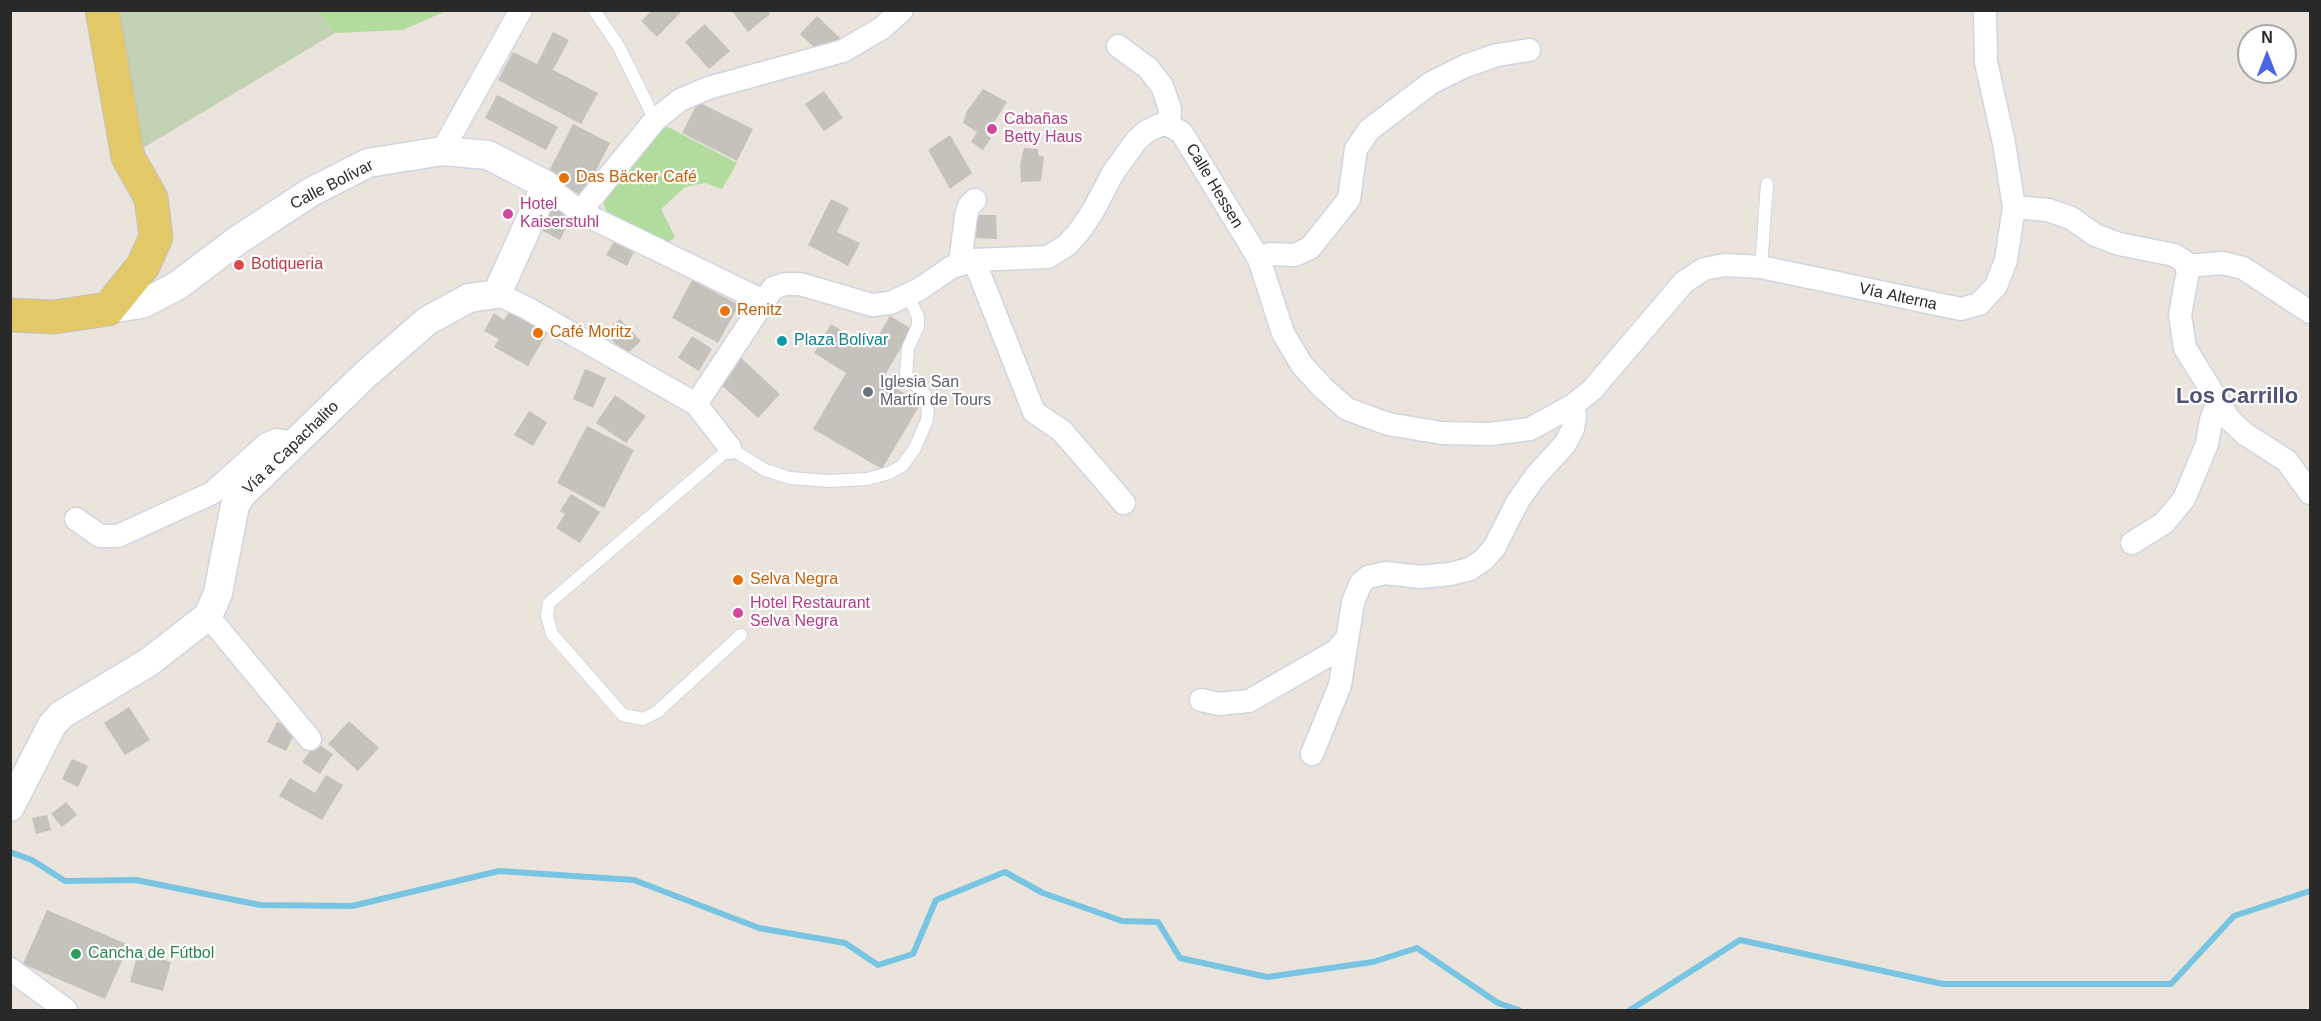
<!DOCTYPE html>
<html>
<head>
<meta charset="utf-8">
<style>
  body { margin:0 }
  #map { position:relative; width:2321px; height:1021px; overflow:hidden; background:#eae4dc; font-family:Helvetica,sans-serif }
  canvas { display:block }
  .frame { position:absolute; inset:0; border:12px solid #292929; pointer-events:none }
  .north { position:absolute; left:2237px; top:24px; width:60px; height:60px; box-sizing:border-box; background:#fff; border:2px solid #a9a9a9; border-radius:50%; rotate:0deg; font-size:16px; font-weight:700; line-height:24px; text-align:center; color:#292929 }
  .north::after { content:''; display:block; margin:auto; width:21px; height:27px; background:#4966e9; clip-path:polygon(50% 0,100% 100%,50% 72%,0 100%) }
</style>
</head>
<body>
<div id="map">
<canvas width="2321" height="1021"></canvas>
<div class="frame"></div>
<div class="north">N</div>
</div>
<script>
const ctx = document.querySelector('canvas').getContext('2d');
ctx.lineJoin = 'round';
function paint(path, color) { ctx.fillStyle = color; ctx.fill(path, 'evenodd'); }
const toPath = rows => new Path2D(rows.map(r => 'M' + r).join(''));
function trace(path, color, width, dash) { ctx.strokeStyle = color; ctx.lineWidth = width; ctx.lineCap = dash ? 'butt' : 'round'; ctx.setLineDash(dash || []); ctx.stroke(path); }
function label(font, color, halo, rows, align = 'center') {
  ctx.font = font + ' Helvetica,sans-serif'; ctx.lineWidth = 4.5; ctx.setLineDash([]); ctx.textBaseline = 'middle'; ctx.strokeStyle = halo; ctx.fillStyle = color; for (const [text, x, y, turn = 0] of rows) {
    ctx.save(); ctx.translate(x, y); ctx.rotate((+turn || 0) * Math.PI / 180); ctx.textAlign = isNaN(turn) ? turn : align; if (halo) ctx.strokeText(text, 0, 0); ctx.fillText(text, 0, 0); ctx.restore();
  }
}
paint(toPath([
  [317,11,446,11,403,30,335,33],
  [666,126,737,163,722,189,705,183,685,187,661,209,675,237,669,242,608,214,601,198]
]), '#b2dc9d');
paint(toPath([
  [102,11,317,11,335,33,128,157]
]), '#c3d2b4');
trace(toPath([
  [10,852,32,860,65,881,136,880,260,905,352,906,499,871,634,880,759,928,845,943,878,965,913,954,936,900,1005,872,1043,893,1122,921,1158,922,1180,958,1267,977,1373,962,1417,948,1498,1003,1519,1010],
  [1630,1010,1740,940,1943,984,2171,984,2234,916,2310,891]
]), '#77c5e3', 6);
paint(toPath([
  [652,10,683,10,657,37,641,21],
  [731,10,767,10,770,14,748,32],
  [817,16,840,38,823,56,800,34],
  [705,24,730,51,709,69,685,42],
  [553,32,569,40,553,70,598,93,581,124,498,80,513,52,537,64],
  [983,89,1007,102,986,135,991,138,983,150,971,142,977,132,963,123,967,111],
  [824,91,843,118,824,131,805,104],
  [497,95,558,127,546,150,485,118],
  [698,102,753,129,737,161,682,133],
  [573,124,610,143,583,196,546,177],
  [950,135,972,173,950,189,928,150],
  [1024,148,1038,149,1038,155,1044,157,1041,181,1021,182,1020,165],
  [831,199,849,208,837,232,860,243,848,266,808,245],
  [551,205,572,216,560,240,539,229],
  [976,215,996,215,997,239,976,238],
  [615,240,635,250,627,266,606,255],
  [692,280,739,305,718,343,672,318],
  [509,312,547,333,528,366,494,347,499,339,484,331,494,313,504,320],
  [890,316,912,329,882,380,921,403,882,469,813,429,846,373,814,353,831,324,871,348],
  [620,319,641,341,626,355,605,333],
  [692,336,712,349,699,371,678,358],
  [740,357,780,394,758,418,717,381],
  [585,369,606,378,593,408,573,399],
  [615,395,646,416,626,443,596,423],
  [529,411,547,422,533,446,514,435],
  [587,426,634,450,604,508,557,483],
  [571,494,600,512,580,543,556,528,565,514,560,511],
  [129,707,150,740,125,755,104,723],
  [349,721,379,748,358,771,328,744],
  [277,722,296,731,286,751,267,742],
  [316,743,333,754,320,774,302,762],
  [72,759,88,766,78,787,62,779],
  [326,775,343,785,322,820,279,796,290,778,315,793],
  [66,802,77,815,62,827,51,814],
  [47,815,51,830,36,834,32,818],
  [47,910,129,945,105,999,23,964],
  [138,952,171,962,163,991,130,982]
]), '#c5c1bb');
const service = toPath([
  [594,10,619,47,655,120],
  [1761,267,1767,184],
  [741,635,657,712,643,719,623,715,552,634,547,616,549,603,730,448,765,470,790,478,829,481,867,479,889,473,902,466,915,448,927,420,928,405,925,395,906,375,908,348,918,326,918,317,908,295]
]);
const minor = toPath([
  [1118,46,1148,68,1162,86,1170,109,1169,125],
  [442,151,521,10],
  [546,185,580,212,763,301],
  [2014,207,2048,210,2071,218,2095,235,2119,244,2174,255,2184,261,2188,271,2180,315,2185,348,2229,419,2245,434,2287,461,2310,493],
  [580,212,655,120,680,100,708,88,843,51,882,28,902,10],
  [1259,259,1270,254,1295,255,1310,248,1349,199,1356,149,1369,130,1398,108,1431,83,1465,66,1497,55,1529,50],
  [974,260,1034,412,1062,431,1124,503],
  [960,264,966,216,969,206,975,200],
  [2187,266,2223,263,2243,268,2310,312],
  [497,294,525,307,696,404,730,448],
  [696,404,773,288,785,284,800,284,872,305,890,303,918,290,952,267,974,260,1048,257,1067,245,1078,233,1093,211,1113,173,1136,141,1147,131,1160,125,1169,125,1182,133,1259,259,1283,333,1302,365,1323,388,1347,409,1388,424,1442,433,1490,434,1530,429,1572,406,1592,390,1684,282,1704,269,1725,265,1761,267,1961,309,1979,304,1996,286,2006,260,2014,207,2004,143,1986,62,1985,10],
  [76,519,100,536,118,536,212,493,267,444,277,440,295,443],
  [2132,543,2164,523,2184,499,2207,444,2211,420,2218,402],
  [208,616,310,739],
  [1201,700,1219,704,1249,701,1336,651,1346,639],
  [1312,754,1340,685,1353,602,1361,583,1368,577,1385,573,1421,577,1450,574,1470,569,1483,560,1494,548,1518,501,1535,477,1565,444,1573,429,1575,415,1572,406],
  [10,969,66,1010]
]);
const tertiary = toPath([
  [10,807,52,725,61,715,149,662,208,616,218,593,235,505,241,495,365,375,427,321,469,298,497,294,546,185,488,155,442,151,368,163,311,192,238,240,177,286,142,304,108,309]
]);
const primary = toPath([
  [10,315,54,317,108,309,143,266,156,237,151,198,128,157,102,10]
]);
trace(service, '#d1d4e0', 14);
trace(minor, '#d1d4e0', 25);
trace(tertiary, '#d1d4e0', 31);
trace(primary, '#c3c3c3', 35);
trace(service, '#fff', 12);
trace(minor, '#fff', 22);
trace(tertiary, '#fff', 28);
trace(primary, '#e3c867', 33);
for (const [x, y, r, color] of [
  [992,129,6,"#d1479c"],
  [564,178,6,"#e8710a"],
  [508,214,6,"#d1479c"],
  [239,265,6,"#e0444e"],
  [725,311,6,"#e8710a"],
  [538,333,6,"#e8710a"],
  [782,341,6,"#0f9aa8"],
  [868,392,6,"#6b7280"],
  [738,580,6,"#e8710a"],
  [738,613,6,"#d1479c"],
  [76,954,6,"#2e9e5b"]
]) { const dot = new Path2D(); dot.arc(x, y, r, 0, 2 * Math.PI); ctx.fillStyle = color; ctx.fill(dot); trace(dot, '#fff', 2); }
label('16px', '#b23c85', '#fff', [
  ["Cabañas",1004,120],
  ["Betty Haus",1004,138],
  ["Hotel",520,205],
  ["Kaiserstuhl",520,223],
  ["Hotel Restaurant",750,604],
  ["Selva Negra",750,622]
], 'left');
label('16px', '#c56008', '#fff', [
  ["Das Bäcker Café",576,178],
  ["Renitz",737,311],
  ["Café Moritz",550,333],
  ["Selva Negra",750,580]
], 'left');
label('16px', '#292929', '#fff', [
  ["Calle Bolívar",332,185,-27],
  ["Calle Hessen",1214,186,59],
  ["Vía Alterna",1898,297,12],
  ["Vía a Capachalito",291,448,-44]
]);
label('16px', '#be3a42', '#fff', [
  ["Botiqueria",251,265]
], 'left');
label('16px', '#0d838f', '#fff', [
  ["Plaza Bolívar",794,341]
], 'left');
label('16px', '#5b616d', '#fff', [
  ["Iglesia San",880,383],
  ["Martín de Tours",880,401]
], 'left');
label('16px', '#27864d', '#fff', [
  ["Cancha de Fútbol",88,954]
], 'left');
label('bold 22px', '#4d5475', '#fff', [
  ["Los Carrillo",2237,397]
]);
</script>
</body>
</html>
